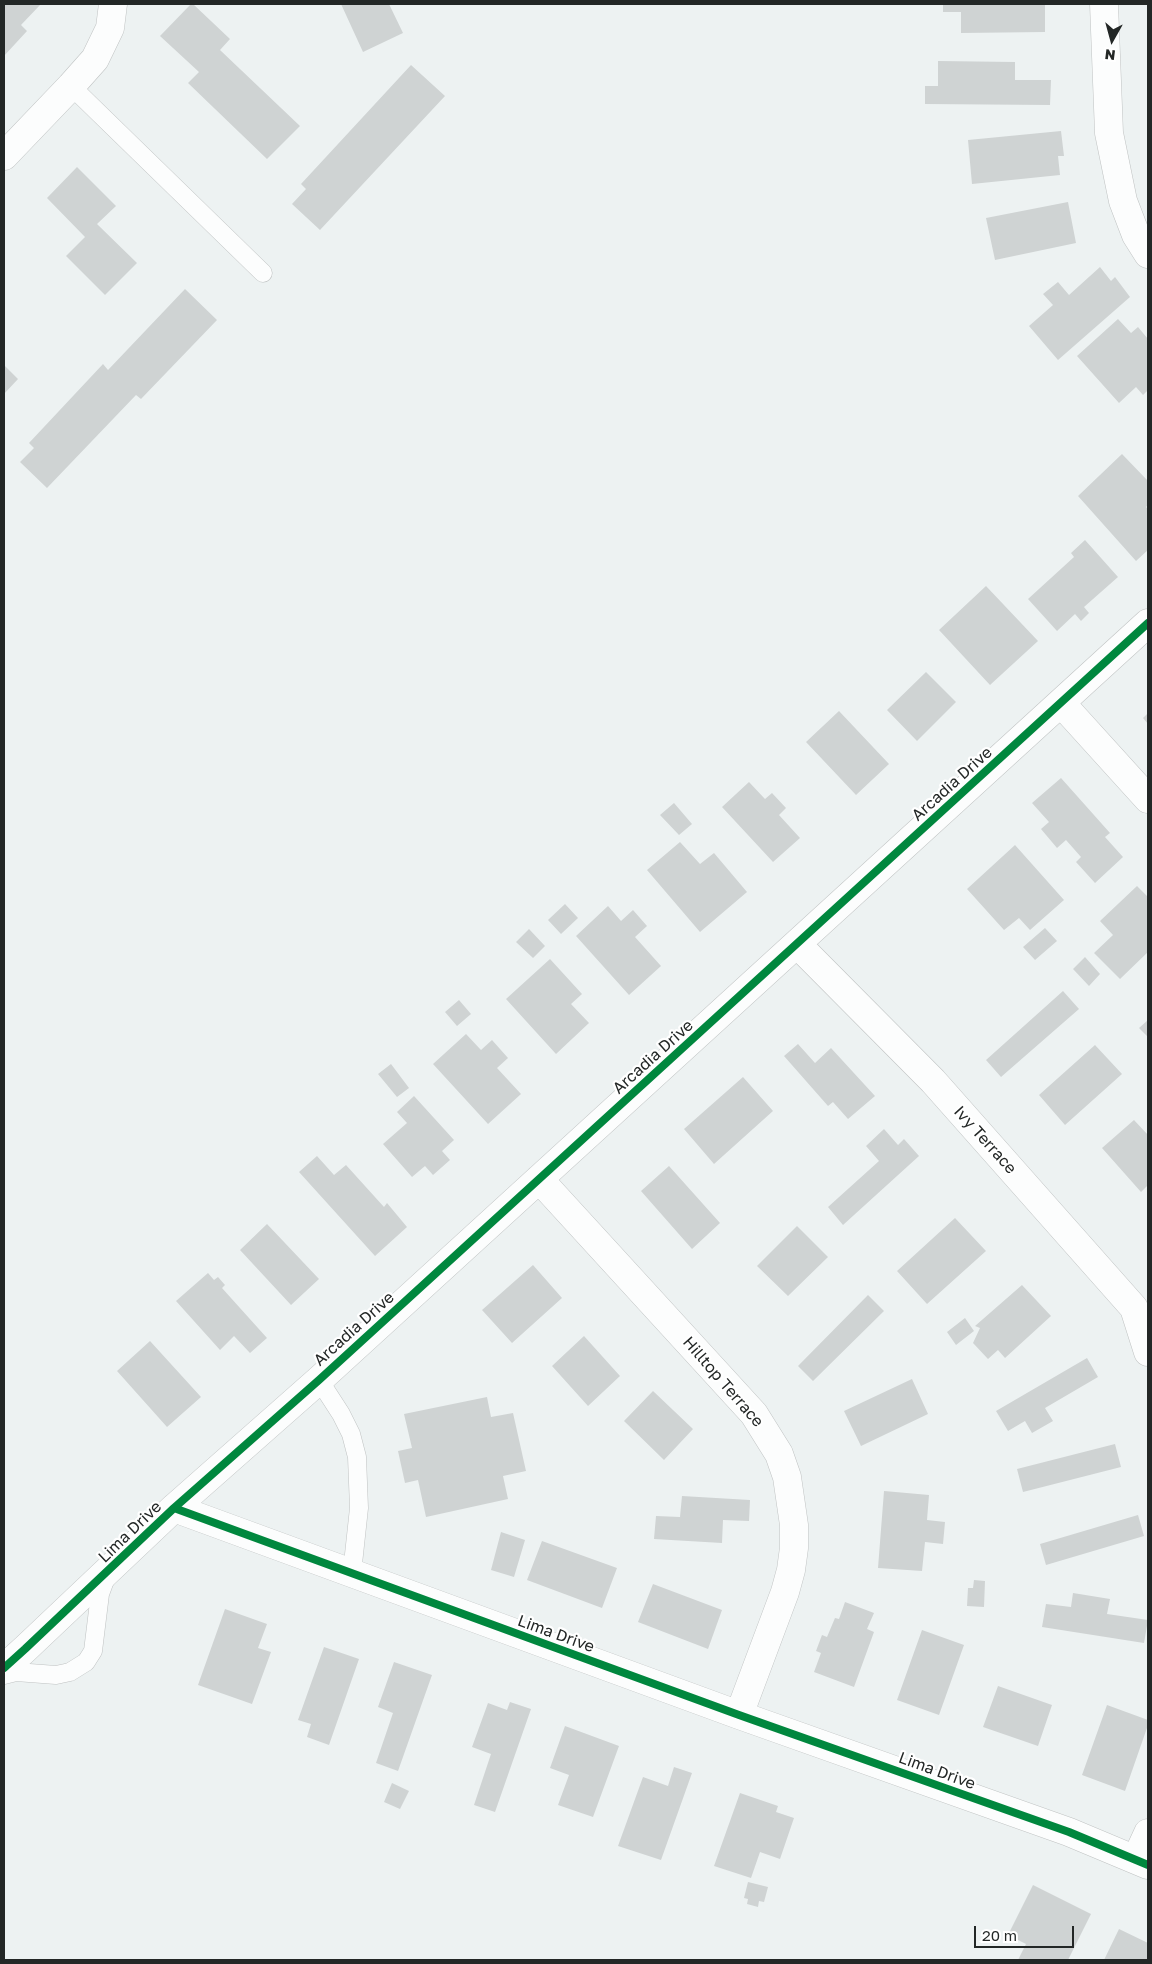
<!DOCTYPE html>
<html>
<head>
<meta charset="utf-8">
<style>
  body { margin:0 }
  #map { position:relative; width:1152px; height:1964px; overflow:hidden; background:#edf2f2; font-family:"Golos Text",sans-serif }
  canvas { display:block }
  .frame { position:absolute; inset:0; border:5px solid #232726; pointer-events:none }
  .north { position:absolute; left:1087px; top:15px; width:50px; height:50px; -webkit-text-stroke:4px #fff; paint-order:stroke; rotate:187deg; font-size:14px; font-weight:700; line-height:20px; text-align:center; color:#232726 }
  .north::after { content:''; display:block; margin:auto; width:18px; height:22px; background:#232726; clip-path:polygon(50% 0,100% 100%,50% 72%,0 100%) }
  .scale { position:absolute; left:974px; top:1926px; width:100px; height:22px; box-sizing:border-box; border:2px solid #232726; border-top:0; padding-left:6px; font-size:15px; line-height:18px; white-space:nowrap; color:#232726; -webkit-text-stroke:4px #fff; paint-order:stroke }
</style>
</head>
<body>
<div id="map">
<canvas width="1152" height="1964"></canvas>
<div class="frame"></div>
<div class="north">N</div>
<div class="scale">20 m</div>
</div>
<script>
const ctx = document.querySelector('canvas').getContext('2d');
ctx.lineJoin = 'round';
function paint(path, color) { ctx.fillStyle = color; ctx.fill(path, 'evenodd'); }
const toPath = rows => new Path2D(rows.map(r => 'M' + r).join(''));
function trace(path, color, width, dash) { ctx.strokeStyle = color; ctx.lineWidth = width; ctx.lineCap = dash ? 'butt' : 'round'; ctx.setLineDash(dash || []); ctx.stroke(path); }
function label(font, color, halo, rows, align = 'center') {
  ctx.font = font + ' "Golos Text",sans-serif'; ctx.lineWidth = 4.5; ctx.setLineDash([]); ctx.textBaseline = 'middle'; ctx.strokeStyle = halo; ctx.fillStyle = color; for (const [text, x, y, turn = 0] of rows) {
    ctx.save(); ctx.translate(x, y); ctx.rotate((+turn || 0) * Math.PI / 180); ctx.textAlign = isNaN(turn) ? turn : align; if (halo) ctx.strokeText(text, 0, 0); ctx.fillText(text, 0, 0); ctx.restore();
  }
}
paint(toPath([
  [4,4,41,4,21,25,27,31,4,56],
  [191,4,193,4,230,39,220,50,300,126,267,159,188,83,199,72,160,36],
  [341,4,389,4,403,33,363,52],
  [943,4,1045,4,1045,32,961,33,961,12,943,12],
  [938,61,1015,62,1015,80,1051,80,1050,105,925,104,925,86,938,86],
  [411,65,445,96,320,230,292,204,306,189,301,184],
  [1061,131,1064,156,1058,156,1060,175,972,184,968,140],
  [77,167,116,206,97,224,137,263,105,295,66,256,85,237,47,198],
  [1068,202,1076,243,995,260,986,218],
  [1100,267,1111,281,1115,277,1130,297,1058,360,1029,326,1053,305,1043,294,1058,282,1069,295],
  [185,289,217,320,141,399,136,395,47,488,20,462,34,448,29,443,103,364,108,370],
  [1118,319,1131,333,1138,327,1148,339,1148,390,1143,395,1136,387,1119,403,1077,356],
  [4,365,18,379,4,394],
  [1122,454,1148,481,1148,505,1146,507,1148,509,1148,550,1136,561,1078,496],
  [1085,540,1118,577,1084,607,1089,613,1081,621,1075,614,1057,631,1028,599,1074,557,1071,553],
  [986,586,1038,641,990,685,939,630],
  [926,672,956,702,917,741,887,710],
  [839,711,889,764,856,795,806,742],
  [1148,713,1148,724,1143,718],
  [1061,778,1110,833,1105,837,1123,857,1095,883,1076,862,1081,857,1066,840,1057,848,1041,829,1049,822,1032,803],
  [749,782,765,799,772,793,786,808,779,815,800,838,773,862,722,807],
  [674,803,692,824,679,835,660,815],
  [680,842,700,864,714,853,747,892,700,932,647,870],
  [1015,845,1064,900,1030,930,1019,918,1004,930,967,889],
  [1137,886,1148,897,1148,952,1120,979,1094,953,1113,935,1100,921],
  [565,904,578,918,561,934,548,920],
  [608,906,621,921,633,910,647,926,635,937,661,966,629,995,576,936],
  [1045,928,1057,941,1035,960,1023,947],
  [529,929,545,946,533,958,516,942],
  [1085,957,1100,974,1089,986,1073,969],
  [550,959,582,994,571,1004,589,1023,556,1054,506,999],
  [1063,991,1079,1009,1001,1077,986,1060],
  [459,1000,471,1014,457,1026,445,1012],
  [1148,1020,1148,1037,1139,1028],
  [466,1034,481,1050,492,1040,508,1058,497,1068,521,1094,488,1124,433,1064],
  [798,1044,815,1063,831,1048,875,1096,848,1119,833,1102,828,1106,784,1056],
  [1095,1045,1122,1074,1065,1125,1039,1095],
  [391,1064,409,1088,397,1097,378,1074],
  [743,1077,773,1111,714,1164,684,1129],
  [414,1096,454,1140,442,1151,450,1160,433,1175,425,1166,412,1177,383,1144,407,1123,397,1112],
  [1134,1120,1148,1135,1148,1185,1141,1192,1102,1148],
  [884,1129,898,1145,904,1139,919,1156,843,1225,828,1207,879,1161,866,1146],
  [317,1156,334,1175,346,1165,384,1207,387,1203,407,1227,375,1256,299,1172],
  [669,1166,720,1223,692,1249,641,1191],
  [955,1218,986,1251,927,1304,897,1271],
  [267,1224,319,1279,291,1305,240,1250],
  [797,1226,828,1257,788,1296,757,1266],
  [533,1265,562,1298,512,1343,482,1310],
  [208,1273,214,1280,218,1277,225,1285,222,1288,267,1338,250,1353,234,1336,220,1350,176,1301],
  [1022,1285,1051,1316,1005,1358,998,1350,988,1359,973,1343,980,1328,975,1326],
  [868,1295,884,1311,813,1381,798,1366],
  [965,1318,974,1331,956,1345,947,1332],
  [584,1336,620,1376,588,1406,552,1366],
  [150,1341,201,1397,167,1427,117,1371],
  [1087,1358,1098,1377,1045,1408,1053,1421,1032,1433,1025,1421,1008,1431,996,1411],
  [912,1379,928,1414,861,1446,844,1411],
  [653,1391,693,1429,664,1460,624,1421],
  [487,1397,491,1417,513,1413,526,1471,503,1476,508,1499,426,1517,418,1480,405,1483,398,1451,412,1448,404,1414],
  [1115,1444,1121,1467,1023,1492,1017,1469],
  [884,1491,929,1495,927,1520,945,1522,943,1544,925,1542,922,1571,878,1568],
  [682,1496,750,1500,749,1521,723,1520,722,1543,654,1539,656,1516,680,1517],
  [1138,1515,1144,1536,1046,1565,1040,1544],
  [501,1532,525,1540,514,1577,491,1570],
  [542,1541,617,1568,602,1608,527,1580],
  [974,1580,985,1581,984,1607,967,1606,968,1588,973,1588],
  [653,1584,722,1610,708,1649,638,1622],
  [1073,1593,1110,1599,1107,1614,1148,1620,1144,1643,1042,1627,1046,1604,1071,1607],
  [845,1602,874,1613,867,1629,874,1632,854,1687,814,1672,821,1653,816,1651,822,1635,827,1637,835,1618,839,1619],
  [225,1609,267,1624,258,1648,271,1652,252,1704,198,1685],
  [922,1630,964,1645,939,1715,897,1700],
  [324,1647,359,1659,329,1745,307,1737,311,1724,298,1720],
  [394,1662,432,1675,398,1771,376,1763,393,1713,378,1707],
  [998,1686,1052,1705,1038,1746,983,1727],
  [510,1702,531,1709,495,1812,474,1805,491,1754,472,1747,488,1703,507,1710],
  [1107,1705,1148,1720,1148,1725,1125,1791,1082,1775],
  [565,1726,619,1746,593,1817,558,1805,569,1775,550,1768],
  [674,1767,692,1773,661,1860,618,1846,643,1777,668,1786],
  [392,1783,409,1791,400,1809,384,1802],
  [740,1793,778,1806,776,1812,794,1818,780,1859,760,1852,751,1878,714,1866],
  [748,1882,768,1887,764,1902,759,1901,758,1907,747,1904,748,1899,744,1898],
  [1033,1885,1091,1914,1068,1960,1018,1960,1026,1944,1008,1935],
  [1119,1929,1148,1943,1148,1960,1104,1960]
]), '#cfd3d3');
const lane = toPath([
  [71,86,263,273],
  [319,1380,341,1414,351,1434,357,1457,359,1508,352,1573],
  [4,1675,16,1672,56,1675,70,1672,86,1662,93,1651,100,1594,107,1575]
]);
const street = toPath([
  [1104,4,1109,133,1123,201,1136,235,1148,254],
  [4,156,71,86,95,59,110,28,113,4],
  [1061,703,1148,799],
  [797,944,933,1081,1134,1308,1148,1352],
  [539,1179,754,1414,779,1454,787,1477,794,1525,794,1548,791,1570,785,1592,739,1715],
  [174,1508,319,1380,1148,623],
  [4,1668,25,1649,174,1508,739,1715,1069,1832,1148,1865],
  [1136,1859,1148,1833]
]);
trace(lane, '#bfc2c2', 19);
trace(street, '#bfc2c2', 29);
trace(lane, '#fcfdfd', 18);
trace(street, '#fcfdfd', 28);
trace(toPath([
  [174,1508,319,1380,1148,623],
  [4,1668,25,1649,174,1508,739,1715,1069,1832,1148,1865]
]), '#00873e', 8);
label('16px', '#232726', '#fff', [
  ["Arcadia Drive",952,784,-42],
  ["Arcadia Drive",653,1057,-42],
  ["Ivy Terrace",985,1140,48],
  ["Arcadia Drive",354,1329,-42],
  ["Hilltop Terrace",723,1382,49],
  ["Lima Drive",130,1532,-44],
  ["Lima Drive",556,1634,20],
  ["Lima Drive",937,1771,20]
]);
</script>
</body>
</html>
